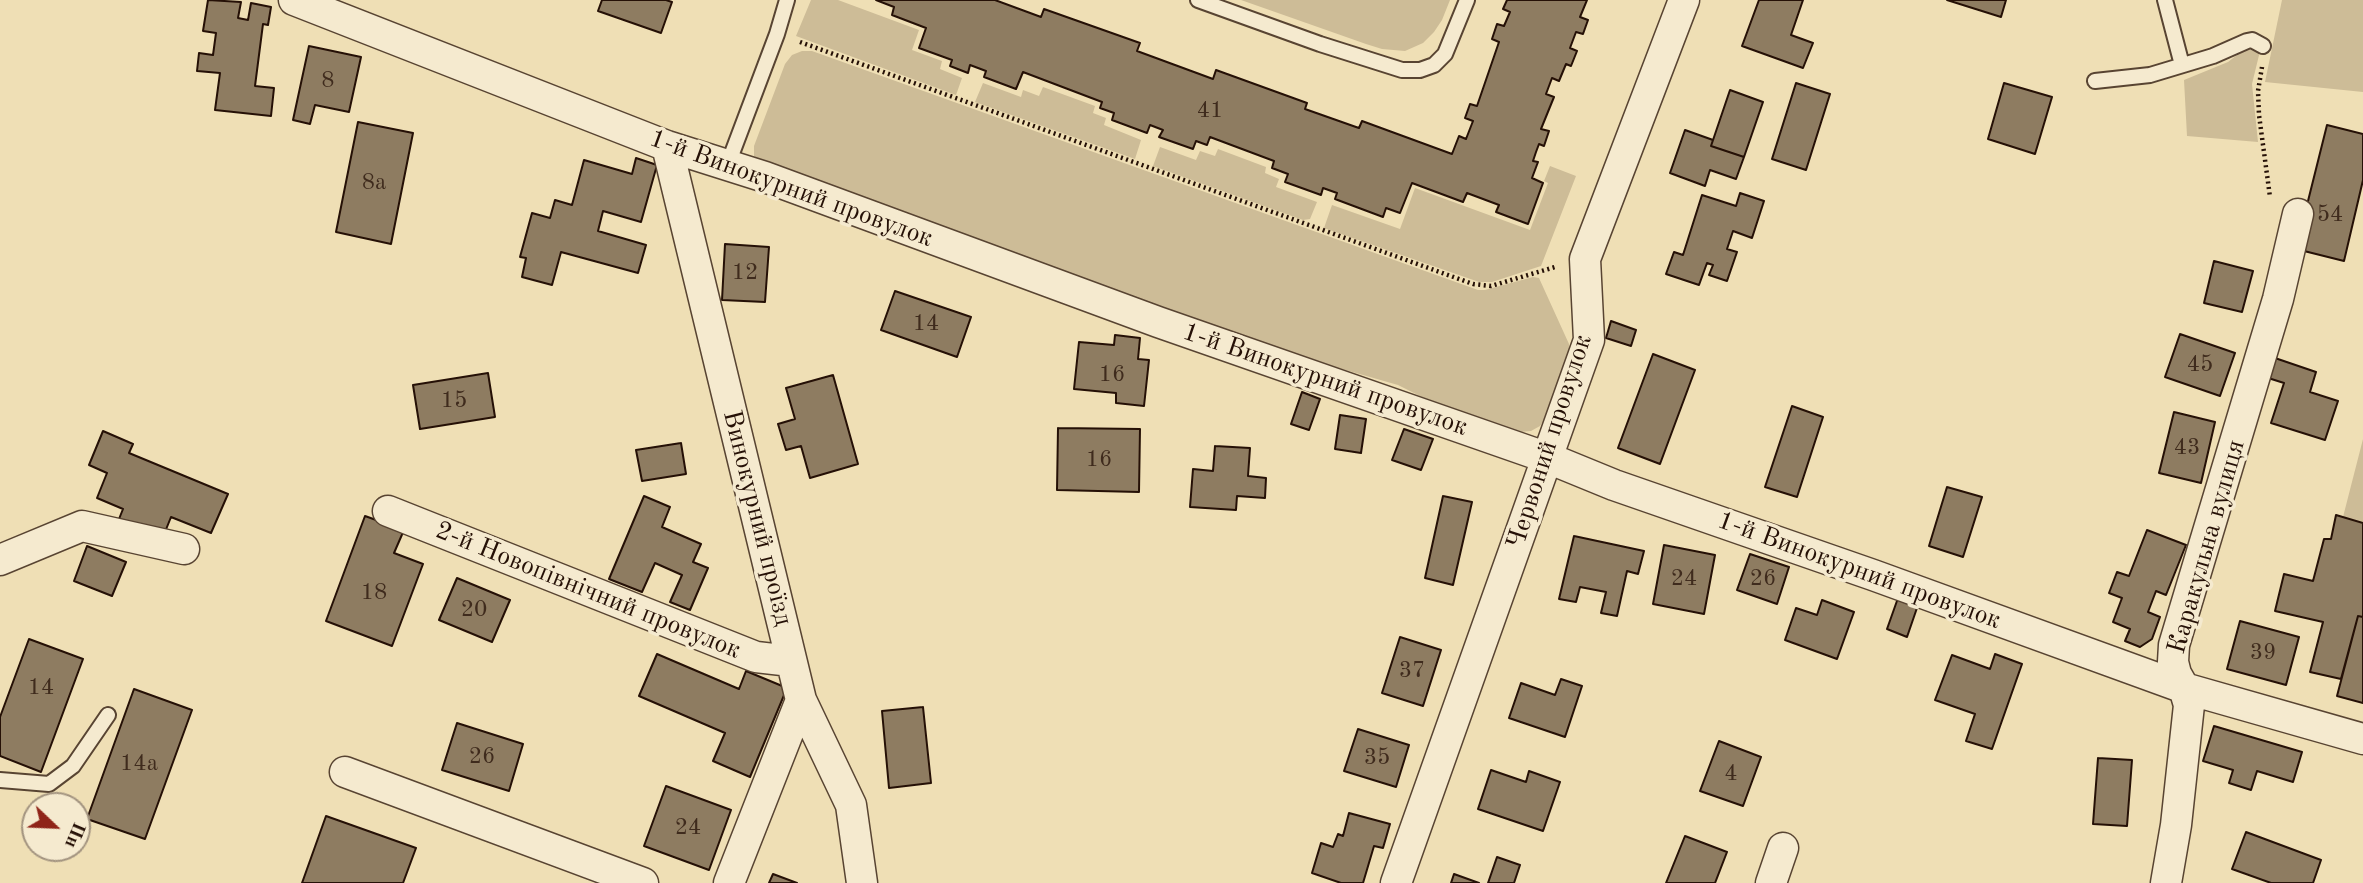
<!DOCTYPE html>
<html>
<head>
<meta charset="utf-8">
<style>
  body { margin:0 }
  #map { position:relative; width:2363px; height:883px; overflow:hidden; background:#efdfb5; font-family:"Old Standard TT",serif }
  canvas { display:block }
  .north { position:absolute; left:21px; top:792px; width:70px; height:70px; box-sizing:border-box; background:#f5eacf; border:2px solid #a2937f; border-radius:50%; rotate:113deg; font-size:19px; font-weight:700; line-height:28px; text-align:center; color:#251006 }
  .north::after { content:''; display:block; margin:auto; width:24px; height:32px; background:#8f2418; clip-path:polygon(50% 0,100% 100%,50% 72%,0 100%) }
</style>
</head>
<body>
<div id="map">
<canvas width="2363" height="883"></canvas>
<div class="north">Пн</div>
</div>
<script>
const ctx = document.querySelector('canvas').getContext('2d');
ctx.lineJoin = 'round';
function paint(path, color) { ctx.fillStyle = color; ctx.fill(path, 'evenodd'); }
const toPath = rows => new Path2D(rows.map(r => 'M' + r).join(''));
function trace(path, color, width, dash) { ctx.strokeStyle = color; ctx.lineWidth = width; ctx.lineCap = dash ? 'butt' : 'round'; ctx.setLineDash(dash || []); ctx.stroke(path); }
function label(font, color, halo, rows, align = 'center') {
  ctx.font = font + ' "Old Standard TT",serif'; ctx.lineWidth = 7; ctx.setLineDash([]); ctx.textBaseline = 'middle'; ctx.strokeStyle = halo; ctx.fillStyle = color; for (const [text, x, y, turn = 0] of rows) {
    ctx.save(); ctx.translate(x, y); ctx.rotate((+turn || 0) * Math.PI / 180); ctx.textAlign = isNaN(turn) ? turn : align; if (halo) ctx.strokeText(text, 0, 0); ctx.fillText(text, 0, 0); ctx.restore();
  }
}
paint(toPath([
  [811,0,838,0,919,30,912,50,942,61,940,69,962,78,956,95,796,36],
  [1241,0,1450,0,1442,20,1434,32,1423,43,1405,51,1382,49,1366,44],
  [2282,0,2363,0,2363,92,2265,82],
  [2246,48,2260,51,2252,84,2258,142,2187,136,2184,80,2228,62],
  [802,51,812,51,1478,290,1485,290,1533,277,1539,278,1569,344,1569,356,1547,415,1540,426,1531,431,1520,432,1422,397,1398,385,1335,367,1171,312,758,161,754,156,754,146,785,64,792,55],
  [983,83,1021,97,1023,90,1039,96,1043,87,1095,106,1093,113,1106,118,1104,125,1141,140,1135,159,975,102],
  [1160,147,1196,160,1200,151,1215,156,1218,149,1266,167,1265,173,1279,179,1276,187,1317,202,1310,219,1303,220,1153,166],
  [1550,166,1576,176,1541,266,1492,282,1479,282,1324,228,1332,205,1400,229,1415,188,1530,230,1548,183,1544,181],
  [2363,439,2363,523,2343,517]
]), '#cdbc97');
const building = toPath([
  [208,0,241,2,238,18,248,20,251,3,271,7,268,25,263,24,255,86,274,88,271,116,215,110,220,73,197,71,199,53,213,55,216,33,203,31,208,0],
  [602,0,666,0,672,2,661,33,598,11,602,0],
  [876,0,995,0,1041,17,1044,9,1140,43,1137,51,1213,79,1216,70,1307,103,1305,109,1356,127,1359,128,1362,121,1452,154,1459,136,1466,139,1473,121,1465,118,1470,104,1477,106,1499,42,1492,39,1497,24,1504,26,1510,12,1503,9,1507,0,1587,0,1580,17,1588,20,1583,34,1576,32,1570,48,1577,51,1571,66,1566,64,1559,81,1552,78,1546,94,1554,97,1541,129,1549,131,1544,146,1539,144,1536,152,1533,161,1538,162,1532,178,1543,183,1528,224,1496,212,1499,205,1467,193,1463,202,1412,183,1400,213,1386,208,1383,217,1335,199,1337,193,1323,188,1321,195,1285,182,1288,174,1272,168,1274,161,1210,137,1207,145,1196,141,1193,149,1159,137,1163,130,1150,125,1147,133,1112,120,1114,113,1100,108,1102,102,1023,72,1016,89,984,77,986,71,970,65,968,73,950,66,952,60,919,48,926,28,892,15,894,7,876,0],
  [1759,0,1803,0,1791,35,1813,43,1803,68,1742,46,1759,0],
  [1947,0,2006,0,2001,17,1947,0],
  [309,46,361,57,349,112,315,105,310,124,293,120,309,46],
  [1796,83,1830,94,1806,170,1772,159,1796,83],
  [2004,83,2052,97,2035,154,1988,139,2004,83],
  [1730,90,1763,102,1744,157,1711,146,1730,90],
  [358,122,413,133,391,244,336,232,358,122],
  [2327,125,2363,134,2363,180,2344,261,2296,249,2327,125],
  [1685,130,1713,140,1711,146,1744,157,1736,179,1710,170,1705,186,1670,173,1685,130],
  [636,158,657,165,641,222,603,211,598,231,646,245,638,273,561,252,552,285,522,277,526,258,520,257,532,213,550,218,555,200,572,205,584,160,632,174,636,158],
  [1740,193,1764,201,1752,238,1733,231,1727,249,1737,252,1727,281,1709,275,1713,265,1707,263,1699,285,1666,274,1674,252,1683,255,1702,195,1736,206,1740,193],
  [725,244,769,247,765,302,722,300,725,244],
  [2214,261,2253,271,2242,312,2204,303,2214,261],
  [895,291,971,317,957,357,881,330,895,291],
  [1611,321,1636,330,1631,346,1606,338,1611,321],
  [2180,334,2235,353,2220,396,2165,377,2180,334],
  [1115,335,1140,338,1138,359,1149,360,1144,406,1116,403,1116,393,1074,389,1079,342,1114,345,1115,335],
  [1653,354,1695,370,1660,464,1618,448,1653,354],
  [2272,357,2316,372,2310,392,2338,401,2325,440,2271,423,2284,383,2265,377,2272,357],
  [488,373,495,417,420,429,413,385,488,373],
  [833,375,858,464,810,478,801,446,786,450,778,424,795,419,786,388,833,375],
  [1302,392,1320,399,1309,430,1291,424,1302,392],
  [1792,406,1823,417,1797,497,1765,487,1792,406],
  [2174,412,2215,422,2201,483,2159,473,2174,412],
  [1340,415,1366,419,1361,453,1335,449,1340,415],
  [1058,428,1140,429,1139,492,1057,490,1058,428],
  [1404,429,1433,439,1421,470,1392,460,1404,429],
  [103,431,133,444,129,453,228,494,211,533,171,517,163,537,119,519,123,509,97,498,107,473,89,465,103,431],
  [681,443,686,474,642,481,636,450,681,443],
  [1215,446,1250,448,1248,476,1266,478,1265,498,1237,496,1236,510,1190,507,1193,469,1213,471,1215,446],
  [1947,487,1982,497,1963,557,1929,546,1947,487],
  [644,496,670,507,662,527,701,544,693,562,708,568,690,610,670,602,682,575,655,563,642,592,609,579,644,496],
  [1443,496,1472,502,1453,585,1425,578,1443,496],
  [2336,515,2363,523,2363,617,2358,616,2341,679,2310,672,2323,622,2275,611,2284,574,2313,581,2324,539,2331,539,2336,515],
  [365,516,404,530,394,553,423,564,392,646,326,621,365,516],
  [2147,530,2186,545,2166,595,2156,591,2148,612,2160,617,2152,639,2140,647,2125,641,2130,629,2113,622,2122,598,2109,593,2117,572,2129,576,2147,530],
  [1574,536,1644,551,1638,574,1627,571,1617,616,1601,613,1606,592,1580,587,1576,602,1559,599,1574,536],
  [1664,545,1715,555,1704,614,1653,604,1664,545],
  [87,546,126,562,112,596,74,581,87,546],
  [1750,554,1789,567,1777,604,1737,590,1750,554],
  [457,578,510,600,492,642,439,620,457,578],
  [1898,598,1918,605,1907,637,1887,629,1898,598],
  [1822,600,1854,612,1837,659,1785,640,1796,608,1817,615,1822,600],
  [2358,616,2363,617,2363,703,2337,696,2358,616],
  [2240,621,2299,637,2286,685,2227,669,2240,621],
  [1400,637,1441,650,1423,706,1382,693,1400,637],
  [29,639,83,659,41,772,0,756,0,717,29,639],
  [657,654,739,689,746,671,787,688,750,777,713,761,725,733,639,696,657,654],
  [1995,654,2022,664,1992,749,1966,741,1975,714,1935,700,1952,655,1990,669,1995,654],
  [1561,679,1582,686,1565,737,1509,718,1521,683,1555,695,1561,679],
  [134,689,192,710,145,839,87,819,134,689],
  [923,707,931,783,889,788,882,711,923,707],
  [457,723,523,744,509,791,442,770,457,723],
  [2214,726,2302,752,2293,782,2257,771,2251,790,2229,783,2233,770,2203,761,2214,726],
  [1358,729,1409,745,1396,787,1344,771,1358,729],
  [1719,741,1761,757,1743,806,1700,791,1719,741],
  [2098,758,2132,760,2127,826,2093,824,2098,758],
  [1491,770,1526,782,1529,771,1560,782,1543,831,1478,809,1491,770],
  [666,786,731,810,709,870,644,846,666,786],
  [1349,813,1390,824,1383,848,1374,846,1363,883,1341,883,1312,873,1321,843,1333,847,1338,834,1343,836,1349,813],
  [326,816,416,848,403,883,302,883,326,816],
  [2246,832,2321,860,2313,883,2271,883,2232,869,2246,832],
  [1685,836,1727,852,1715,883,1666,883,1685,836],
  [1497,857,1520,865,1514,883,1488,883,1497,857],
  [773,874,797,883,769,883,773,874],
  [1454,874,1479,883,1451,883,1454,874]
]);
paint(building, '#8e7c61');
trace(building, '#251006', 2);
const service = toPath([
  [1198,0,1320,44,1402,70,1420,70,1434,65,1445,54,1467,0],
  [2165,0,2182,65],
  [2095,81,2150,75,2213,56,2247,41,2252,40,2263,46],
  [728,164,777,34,787,0],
  [0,780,49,784,73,766,108,715]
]);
const minor = toPath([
  [294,0,667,146,765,177,1158,322,1548,458,1614,485,1873,575,2184,688,2363,739],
  [667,146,801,700,851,805,862,883],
  [388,511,756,657,791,661],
  [0,560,82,526,184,549],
  [345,772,643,883],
  [729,883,801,700],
  [1396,883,1589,340,1585,259,1684,0],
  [1771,883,1783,848],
  [2166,883,2176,825,2189,705,2184,688,2176,674,2173,662,2174,645,2278,299,2298,214]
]);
trace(service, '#584432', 18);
trace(minor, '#584432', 33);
trace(toPath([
  [800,42,1473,284,1491,286,1555,267],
  [2262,67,2258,91,2259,115,2270,197]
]), '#251006', 4.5, [2, 3.5]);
trace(service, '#f5eacf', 14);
trace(minor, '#f5eacf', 30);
label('23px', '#3f2b1d', null, [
  ["8",328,81],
  ["41",1210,111],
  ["8а",374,183],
  ["54",2330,215],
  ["12",745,273],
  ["14",926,324],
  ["45",2200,365],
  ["16",1112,375],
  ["15",454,401],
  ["43",2187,448],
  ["16",1099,460],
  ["24",1684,579],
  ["26",1763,579],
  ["18",374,593],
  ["20",474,610],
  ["39",2263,653],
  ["37",1412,671],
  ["14",41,688],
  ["26",482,757],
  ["35",1377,758],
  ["14а",139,764],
  ["4",1731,774],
  ["24",688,828]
]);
label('26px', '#251006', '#f5eacf', [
  ["1-й Винокурний провулок",791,189,20],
  ["1-й Винокурний провулок",1325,380,19],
  ["Червоний провулок",1550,442,-72],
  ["Винокурний проїзд",757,518,76],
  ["Каракульна вулиця",2207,547,-74],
  ["1-й Винокурний провулок",1859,571,20],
  ["2-й Новопівнічний провулок",588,591,22]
]);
</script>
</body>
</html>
